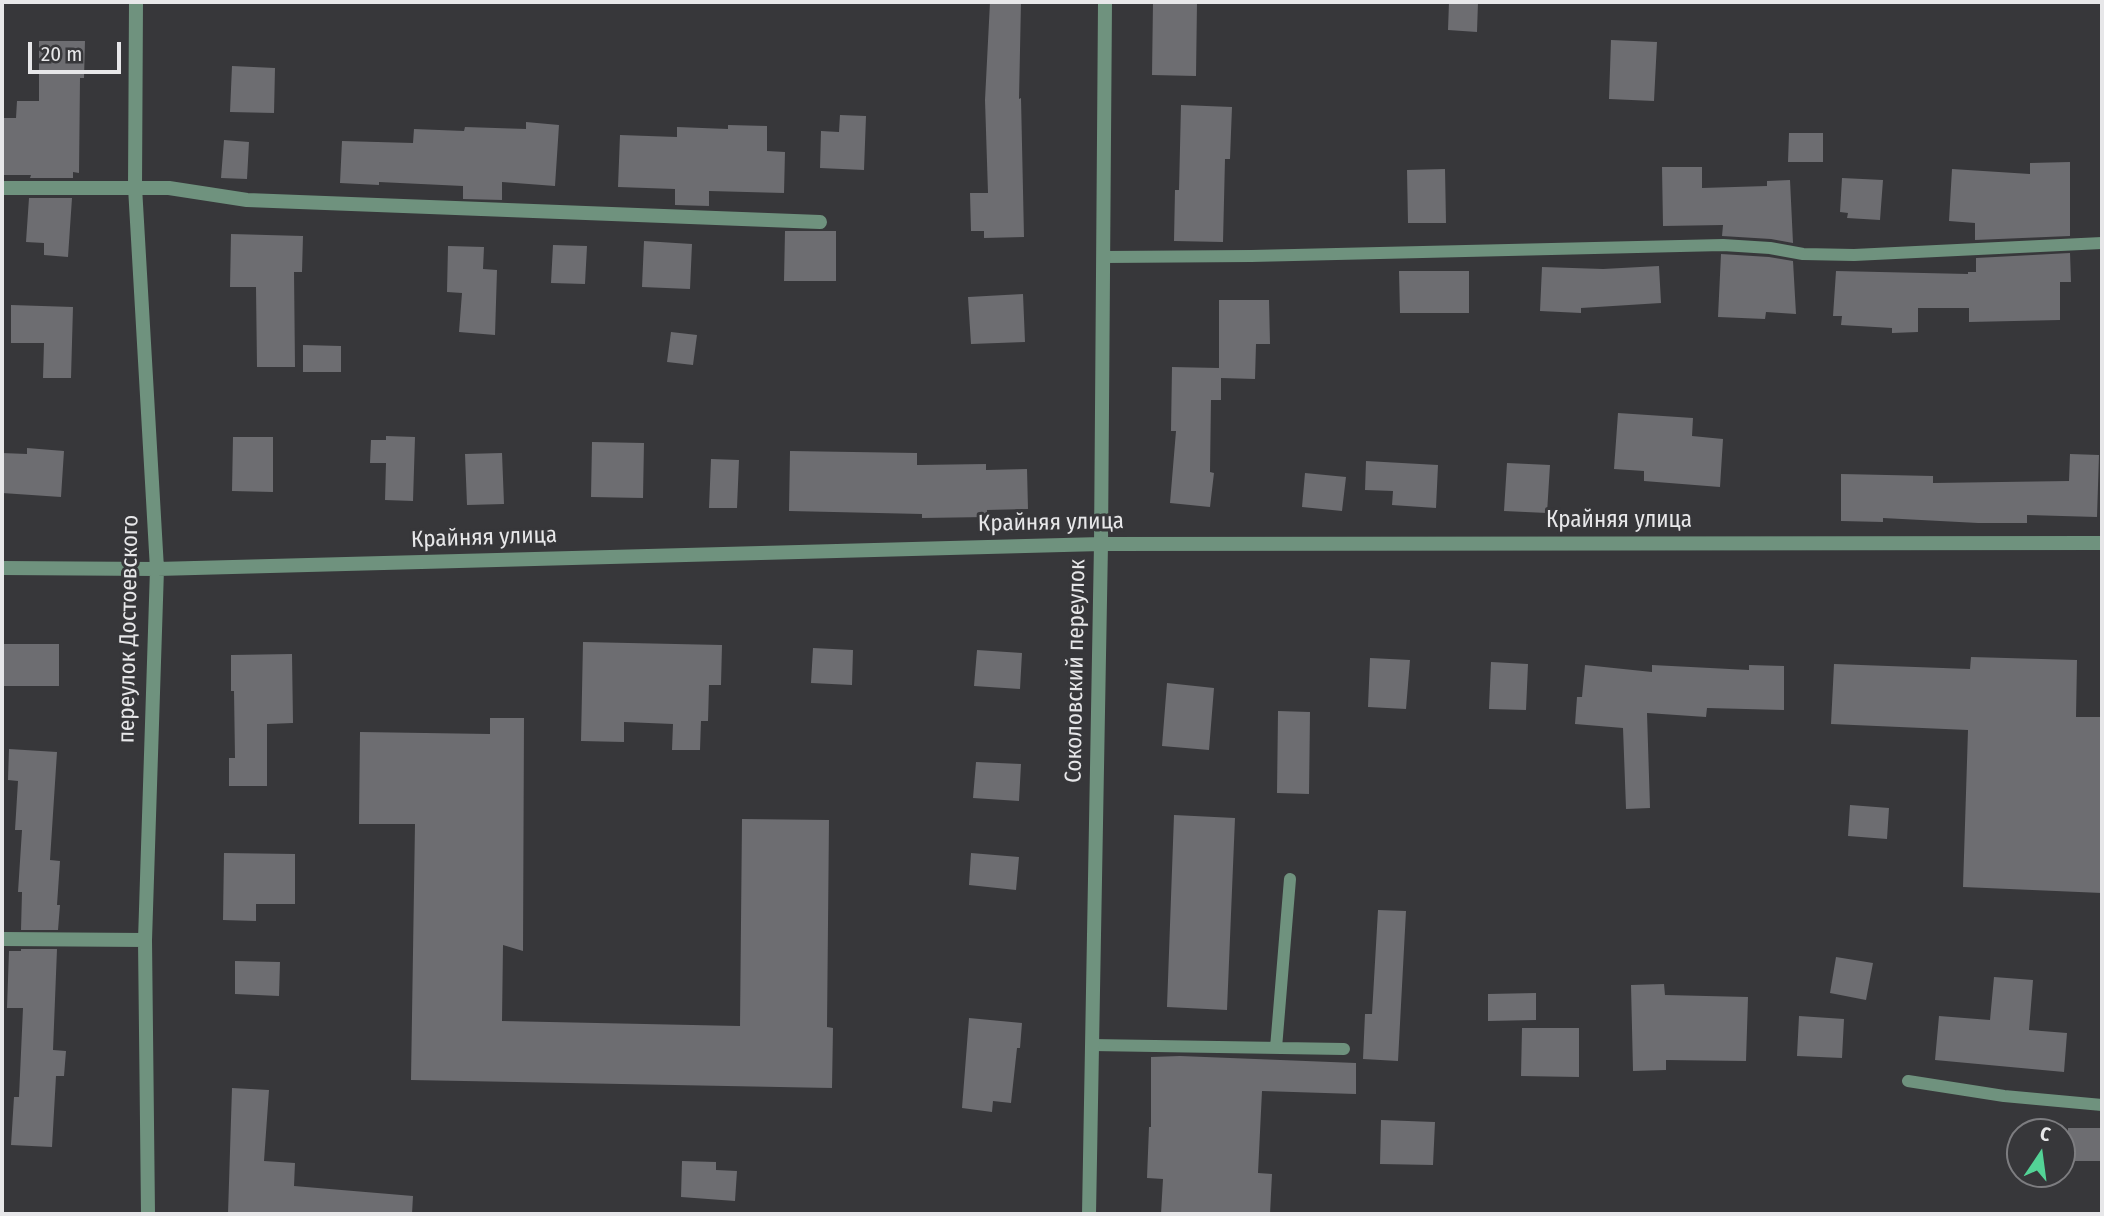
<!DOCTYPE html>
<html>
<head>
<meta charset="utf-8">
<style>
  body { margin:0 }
  #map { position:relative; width:2104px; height:1216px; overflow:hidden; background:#37373a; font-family:"Fira Sans Condensed",sans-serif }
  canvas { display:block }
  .frame { position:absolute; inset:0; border:4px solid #e7e7e9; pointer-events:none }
  .north { position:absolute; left:2006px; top:1118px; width:70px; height:70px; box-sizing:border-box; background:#37373a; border:2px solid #7d7d80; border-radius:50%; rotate:13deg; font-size:19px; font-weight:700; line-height:28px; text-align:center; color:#e7e7e9 }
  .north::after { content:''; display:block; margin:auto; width:24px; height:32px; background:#53d396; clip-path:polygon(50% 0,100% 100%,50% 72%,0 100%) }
  .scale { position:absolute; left:28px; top:42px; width:93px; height:32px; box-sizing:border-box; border:4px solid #e7e7e9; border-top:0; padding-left:9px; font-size:21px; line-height:24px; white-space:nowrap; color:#e7e7e9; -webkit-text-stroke:5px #37373a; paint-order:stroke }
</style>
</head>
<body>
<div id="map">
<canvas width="2104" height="1216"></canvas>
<div class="frame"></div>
<div class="north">С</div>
<div class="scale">20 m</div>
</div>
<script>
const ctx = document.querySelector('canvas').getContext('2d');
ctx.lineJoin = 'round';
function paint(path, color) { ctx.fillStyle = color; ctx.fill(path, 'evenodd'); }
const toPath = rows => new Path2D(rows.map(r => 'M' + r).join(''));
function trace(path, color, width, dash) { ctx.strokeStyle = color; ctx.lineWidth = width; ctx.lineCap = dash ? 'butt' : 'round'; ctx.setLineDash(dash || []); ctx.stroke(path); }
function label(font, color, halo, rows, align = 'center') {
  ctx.font = font + ' "Fira Sans Condensed",sans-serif'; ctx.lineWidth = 6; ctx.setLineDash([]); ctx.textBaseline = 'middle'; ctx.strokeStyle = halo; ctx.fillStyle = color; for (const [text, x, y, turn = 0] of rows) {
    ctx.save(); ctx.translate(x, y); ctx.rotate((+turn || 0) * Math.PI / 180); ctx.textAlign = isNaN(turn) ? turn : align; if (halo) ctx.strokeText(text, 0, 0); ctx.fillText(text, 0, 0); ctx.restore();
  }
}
paint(toPath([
  [990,2,1021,2,1019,99,1021,98,1024,237,984,238,984,231,971,231,970,193,988,193,985,100],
  [1153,2,1197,2,1196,76,1152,75],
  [1449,2,1478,2,1477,32,1448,30],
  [1611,40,1657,42,1654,101,1609,99],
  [39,41,85,41,84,78,80,78,79,173,73,172,73,178,30,178,31,175,2,175,2,118,16,118,17,101,39,101],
  [232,66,275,68,274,113,230,112],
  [1181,105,1232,107,1230,159,1225,159,1223,242,1174,241,1175,190,1179,190],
  [840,115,866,116,864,170,820,168,821,131,839,132],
  [526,122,559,125,555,186,502,182,502,200,463,199,463,186,379,182,379,185,340,183,342,141,413,143,414,129,464,131,465,127,526,129],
  [728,125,767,126,767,151,785,152,784,193,709,191,709,206,675,205,675,189,618,187,620,135,677,137,677,127,728,129],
  [1789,133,1823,133,1823,162,1788,162],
  [224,140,249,142,247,179,221,178],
  [2070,162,2070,236,1975,240,1975,223,1949,221,1952,169,2030,174,2030,163],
  [1662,167,1702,167,1702,188,1767,186,1767,181,1790,180,1793,243,1771,239,1722,236,1723,225,1663,226],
  [1445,169,1446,223,1408,223,1407,170],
  [1842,178,1883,180,1880,220,1847,218,1848,213,1840,212],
  [29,198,72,198,68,257,44,255,44,243,26,242],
  [785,231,836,231,836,281,784,281],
  [231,234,303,236,302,272,294,272,295,367,257,367,256,287,230,287],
  [644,241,692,244,690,289,642,287],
  [553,245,587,246,585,284,551,283],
  [448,246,484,247,483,269,497,270,495,335,459,332,462,293,447,292],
  [2070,253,2071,282,2060,282,2060,320,1969,322,1969,308,1918,308,1918,332,1892,333,1892,328,1841,325,1842,316,1833,316,1836,271,1968,274,1968,272,1976,272,1976,258],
  [1721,254,1769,257,1793,261,1796,314,1766,312,1765,319,1718,317],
  [1659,266,1661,303,1581,308,1581,313,1540,311,1542,267,1603,269],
  [1399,271,1469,271,1469,313,1400,313],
  [1023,294,1025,342,971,344,968,297],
  [1219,300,1269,300,1270,344,1256,344,1255,379,1221,378,1221,400,1211,400,1210,472,1214,473,1210,507,1170,503,1176,431,1171,431,1172,367,1219,368],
  [11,305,73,307,71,378,43,378,44,343,11,343],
  [671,332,697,335,693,365,667,362],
  [303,345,341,346,341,372,303,372],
  [1618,413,1693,418,1692,436,1723,439,1720,487,1644,481,1644,471,1614,469],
  [386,436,415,437,413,501,385,500,386,463,370,463,371,440,386,440],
  [233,437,273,437,273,492,232,491],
  [592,442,644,443,643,498,591,497],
  [27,448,64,451,61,497,2,493,2,453,27,454],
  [790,451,917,453,917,465,986,464,986,470,1027,469,1028,509,987,510,987,517,922,518,922,514,789,511],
  [502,453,504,504,467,505,465,454],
  [2070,454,2099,455,2097,517,2027,515,2027,523,1978,523,1883,518,1883,522,1841,521,1841,474,1933,476,1933,483,2069,481],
  [711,459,739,460,737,508,709,508],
  [1366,461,1438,465,1436,508,1392,505,1393,491,1365,490],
  [1507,463,1550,465,1547,513,1504,511],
  [1305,473,1346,477,1342,511,1302,507],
  [583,642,722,645,721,685,709,685,708,721,701,721,700,750,672,750,673,724,624,722,624,742,581,741],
  [2,644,59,644,59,686,3,686],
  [813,648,853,650,852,685,811,683],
  [977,650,1022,653,1020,689,974,686],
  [292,654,293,723,267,724,267,786,229,786,229,758,235,758,234,691,231,691,231,655],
  [1971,657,2077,660,2076,717,2102,717,2100,849,2102,850,2102,893,1963,887,1968,730,1831,724,1834,664,1970,669],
  [1370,658,1410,660,1406,709,1368,707],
  [1491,662,1528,664,1526,710,1489,709],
  [1585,665,1652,672,1652,665,1749,670,1749,665,1784,666,1784,710,1707,708,1706,717,1647,713,1650,808,1626,809,1623,728,1575,724,1577,697,1582,697],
  [1167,683,1214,688,1209,750,1162,746],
  [1278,711,1310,712,1309,794,1277,793],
  [490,718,524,718,523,951,503,945,502,1021,740,1026,742,819,829,820,827,1027,833,1028,832,1088,411,1080,415,824,359,824,360,732,490,734],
  [9,749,57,752,50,860,60,861,57,905,60,905,58,930,21,930,22,892,18,892,22,830,15,830,18,781,8,780],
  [976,762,1021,764,1019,801,973,798],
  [1850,805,1889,808,1887,839,1848,836],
  [1174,815,1235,818,1227,1010,1167,1007],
  [224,853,295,854,295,904,256,904,256,921,223,920],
  [971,853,1019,857,1016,890,969,885],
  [1378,910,1406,911,1398,1061,1363,1059,1365,1014,1372,1014],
  [21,949,57,949,53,1050,66,1051,64,1076,56,1076,52,1147,11,1145,14,1097,19,1097,23,1008,7,1008,9,951,21,951],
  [1836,957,1873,963,1866,1000,1830,993],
  [235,961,280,962,279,996,235,994],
  [1994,977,2033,980,2029,1030,2067,1033,2064,1072,1935,1060,1939,1016,1990,1020],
  [1664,984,1665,995,1748,997,1746,1061,1666,1060,1666,1070,1633,1071,1631,985],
  [1536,993,1536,1020,1488,1021,1488,994],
  [1799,1016,1844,1019,1842,1058,1797,1056],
  [969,1018,1022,1023,1020,1048,1017,1048,1011,1103,993,1101,992,1112,962,1108],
  [1522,1028,1579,1028,1579,1077,1521,1076],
  [1180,1056,1356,1063,1356,1094,1262,1091,1258,1173,1272,1174,1270,1214,1161,1214,1163,1179,1147,1178,1149,1127,1151,1127,1151,1057],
  [232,1088,269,1090,264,1161,295,1163,294,1186,413,1196,412,1214,228,1214],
  [1381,1120,1435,1122,1433,1165,1380,1164],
  [2068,1128,2102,1128,2102,1161,2068,1161],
  [682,1161,716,1162,716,1170,737,1171,735,1201,681,1197]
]), '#6d6d71');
trace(toPath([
  [1103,257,1251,256,1723,245,1770,248,1803,254,1854,255,2102,243],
  [1092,1045,1344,1049],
  [1276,1048,1290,879],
  [1908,1081,2004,1096,2102,1105]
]), '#6f927e', 12);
trace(toPath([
  [136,2,135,187,157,569,145,940,148,1214],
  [2,188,169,188,247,200,820,222],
  [2,568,157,569,1101,544,2102,543],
  [2,939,145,940],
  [1089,1214,1101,544,1105,2]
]), '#6f927e', 14);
label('23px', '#e7e7e9', '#37373a', [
  ["Крайняя улица",1619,521],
  ["Крайняя улица",1051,523,-1],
  ["Крайняя улица",484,538,-2],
  ["переулок Достоевского",129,629,-89],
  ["Соколовский переулок",1076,671,-89]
]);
</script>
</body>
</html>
